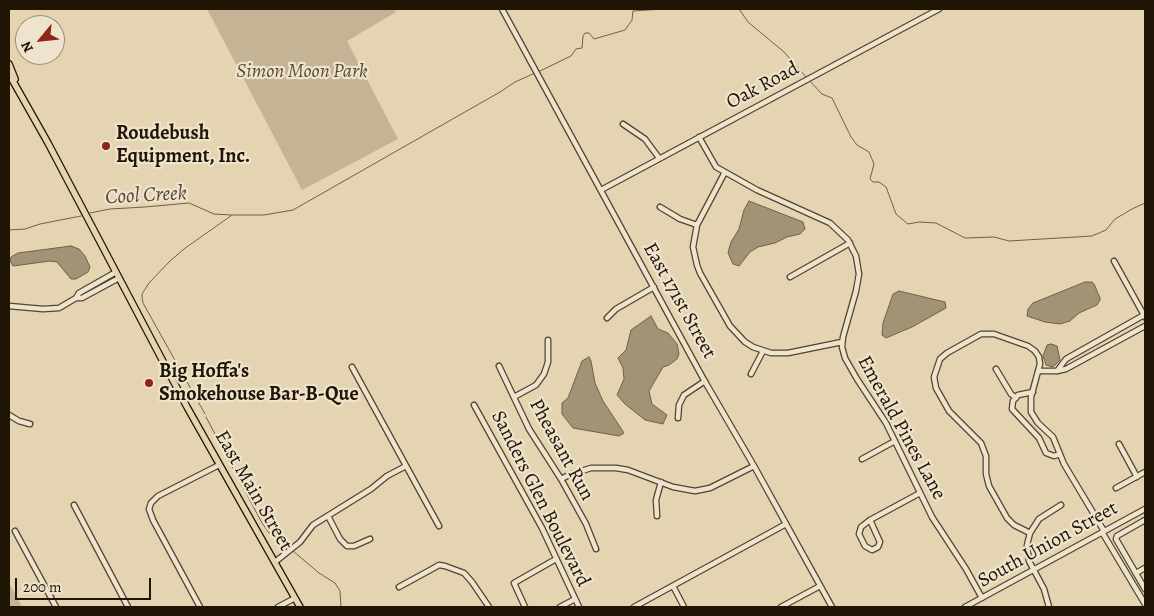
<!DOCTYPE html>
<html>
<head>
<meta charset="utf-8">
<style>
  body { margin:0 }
  #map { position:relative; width:1154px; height:616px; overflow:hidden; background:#e5d4b1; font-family:Alegreya,serif }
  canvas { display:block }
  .frame { position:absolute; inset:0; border:10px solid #201405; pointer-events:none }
  .north { position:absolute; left:15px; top:15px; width:50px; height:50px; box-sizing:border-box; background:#eee3cc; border:1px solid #9c907c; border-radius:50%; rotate:242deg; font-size:14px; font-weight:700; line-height:20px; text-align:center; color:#201405 }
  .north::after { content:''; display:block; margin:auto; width:18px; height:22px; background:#8f2418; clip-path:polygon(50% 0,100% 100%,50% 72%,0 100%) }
  .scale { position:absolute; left:15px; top:578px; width:136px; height:22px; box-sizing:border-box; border:2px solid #201405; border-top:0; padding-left:6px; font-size:15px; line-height:18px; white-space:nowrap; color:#201405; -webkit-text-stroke:4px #eee3cc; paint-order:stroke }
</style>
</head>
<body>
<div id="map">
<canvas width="1154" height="616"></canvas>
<div class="frame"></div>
<div class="north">N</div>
<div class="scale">200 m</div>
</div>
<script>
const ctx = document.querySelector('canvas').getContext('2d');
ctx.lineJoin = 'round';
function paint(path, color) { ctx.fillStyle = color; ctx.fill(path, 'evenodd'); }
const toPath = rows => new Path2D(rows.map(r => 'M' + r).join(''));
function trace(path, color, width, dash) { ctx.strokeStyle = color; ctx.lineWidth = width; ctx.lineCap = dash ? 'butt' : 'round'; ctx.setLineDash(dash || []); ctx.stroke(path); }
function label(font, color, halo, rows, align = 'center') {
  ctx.font = font + ' Alegreya,serif'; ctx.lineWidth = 4.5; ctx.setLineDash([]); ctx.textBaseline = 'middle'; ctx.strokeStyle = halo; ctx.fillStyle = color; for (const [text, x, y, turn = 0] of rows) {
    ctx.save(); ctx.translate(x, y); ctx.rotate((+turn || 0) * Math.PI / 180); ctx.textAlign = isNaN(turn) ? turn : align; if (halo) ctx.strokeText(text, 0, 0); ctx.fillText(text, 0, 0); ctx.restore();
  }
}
paint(toPath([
  [207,9,395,9,396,12,347,41,398,139,302,190],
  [9,583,22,607,9,607]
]), '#c4b394');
const water = toPath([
  [749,201,803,222,805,229,800,234,787,237,775,243,758,247,750,252,739,266,733,264,728,253,731,242,739,229,744,210,749,201],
  [71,246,79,249,85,256,90,267,88,272,76,279,71,279,57,262,50,261,13,266,10,261,11,257,18,253,71,246],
  [1085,282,1092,282,1094,284,1100,298,1100,300,1097,305,1079,313,1070,321,1060,324,1045,322,1027,316,1028,309,1033,303,1085,282],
  [899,291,945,302,946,308,912,327,886,338,882,335,883,323,893,294,899,291],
  [651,316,658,329,668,333,677,344,679,354,677,359,669,365,663,367,649,391,652,404,667,415,663,424,645,420,625,404,617,395,624,379,623,368,618,358,626,350,631,330,651,316],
  [1051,344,1057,346,1060,360,1053,367,1046,365,1043,356,1047,345,1051,344],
  [589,357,591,361,595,383,603,401,624,433,619,436,573,428,562,414,562,403,568,398,582,361,589,357]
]);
paint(water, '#a29377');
trace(water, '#6e6049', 1);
trace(toPath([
  [739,9,748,22,784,52,806,77],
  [538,72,571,56,576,49,582,48,583,36,585,33,589,33,594,39,625,30,632,20,633,11,663,9],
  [809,80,822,94,832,98,851,137,857,145,869,152,874,164,870,179,873,182,879,182,886,187,896,214,908,224,919,222,936,223,965,238,994,237,1009,241,1092,236,1106,230,1115,219,1132,209,1145,203],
  [90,213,110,209,145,207,189,203,214,214,231,215],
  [9,230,25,229,40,224,81,216],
  [205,414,143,303,142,297,142,294,149,283,170,261,184,249,232,215,264,215,293,210,500,92,515,82,535,73],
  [206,417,262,523,269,533,278,542,289,548],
  [293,551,319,573,335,583,340,591,341,607]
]), '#6e6049', 1);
const minor = toPath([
  [502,9,704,380,754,466,832,607],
  [623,124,645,139,659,158],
  [699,137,716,167,757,190,830,223,848,240,856,256,859,274,856,291,843,337,842,347,845,358,857,379,886,423,932,517,966,569,982,598],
  [725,172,697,225,693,247,697,265,700,273,730,326,745,342,753,347,771,353,788,353,842,342],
  [601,190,939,9],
  [660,207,680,219,697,225],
  [1114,261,1145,317],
  [790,277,850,243],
  [76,298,82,298,119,278],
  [9,306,43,309,59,308,76,298,79,293,116,272],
  [607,318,616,309,654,287],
  [499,366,529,429,561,479,586,524,596,549],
  [352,367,439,526],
  [996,369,1011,394,1016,398],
  [1038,371,1057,371,1066,369,1145,326],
  [1057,371,1066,359,1144,315],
  [751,374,763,351],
  [1033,392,1018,395,1013,401,1012,409,1039,438,1046,453,1054,456,1060,454],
  [514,397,536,385,544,374,548,362,548,340],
  [474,405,542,528,579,607],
  [9,415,19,421,30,424],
  [678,418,679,405,684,395,705,381],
  [1119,444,1137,477],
  [862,459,895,441],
  [561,479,569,475,591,468,616,468,628,470,673,487,695,491,710,488,754,466],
  [1116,488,1145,472],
  [74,505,128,607],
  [328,516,340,539,347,546,354,546,370,539],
  [657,516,656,500,661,482],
  [870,520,880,542,878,547,872,550,865,546,859,534,861,527,870,520],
  [870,520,920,493],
  [1145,520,1117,536,1116,539,1145,589],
  [15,531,56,607],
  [1102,532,1145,604],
  [1030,533,1014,525,1007,518,989,486,986,474,986,456,981,443,949,411,936,388,934,377,940,359,947,353,981,334,994,334,1028,346,1035,351,1039,357,1040,364,1031,397,1031,412,1038,423,1053,437,1064,464,1104,531],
  [275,562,300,542,313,525,371,489,387,476,406,466],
  [1136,573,1145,568],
  [673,586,684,607],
  [399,587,432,569,439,565,445,566,464,573,472,582,489,607],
  [200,607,153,520,149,509,151,503,158,496,219,465],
  [278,607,295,598],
  [525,607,514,583,556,559],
  [560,607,575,599],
  [634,607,786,524],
  [781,607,820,586],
  [965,607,1145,509],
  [1049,607,1044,589,1029,561,1027,545,1030,533,1039,519,1061,505]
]);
const major = toPath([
  [9,64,15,79],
  [9,74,48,143,187,407,300,607]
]);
trace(minor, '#514430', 7);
trace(major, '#201405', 8);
trace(minor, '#eee3cc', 4.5);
trace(major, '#e5d4b1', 5.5);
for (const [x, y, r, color] of [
  [106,146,5,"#8f2418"],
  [149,383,5,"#8f2418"]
]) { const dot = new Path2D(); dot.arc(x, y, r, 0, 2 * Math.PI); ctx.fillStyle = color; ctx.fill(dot); trace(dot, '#eee3cc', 2); }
label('italic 20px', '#594c37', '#eee3cc', [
  ["Simon Moon Park",302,72]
]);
label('20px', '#201405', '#eee3cc', [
  ["Oak Road",763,86,-28],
  ["East 171st Street",679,301,61],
  ["Emerald Pines Lane",901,428,61],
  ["Pheasant Run",561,450,61],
  ["East Main Street",253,491,60],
  ["Sanders Glen Boulevard",540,499,63],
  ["South Union Street",1048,545,-29]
]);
label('bold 20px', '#201405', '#eee3cc', [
  ["Roudebush",116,134],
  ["Equipment, Inc.",116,157],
  ["Big Hoffa's",159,372],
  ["Smokehouse Bar-B-Que",159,395]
], 'left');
label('italic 21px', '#544733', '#eee3cc', [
  ["Cool Creek",146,196,-3]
]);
</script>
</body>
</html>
